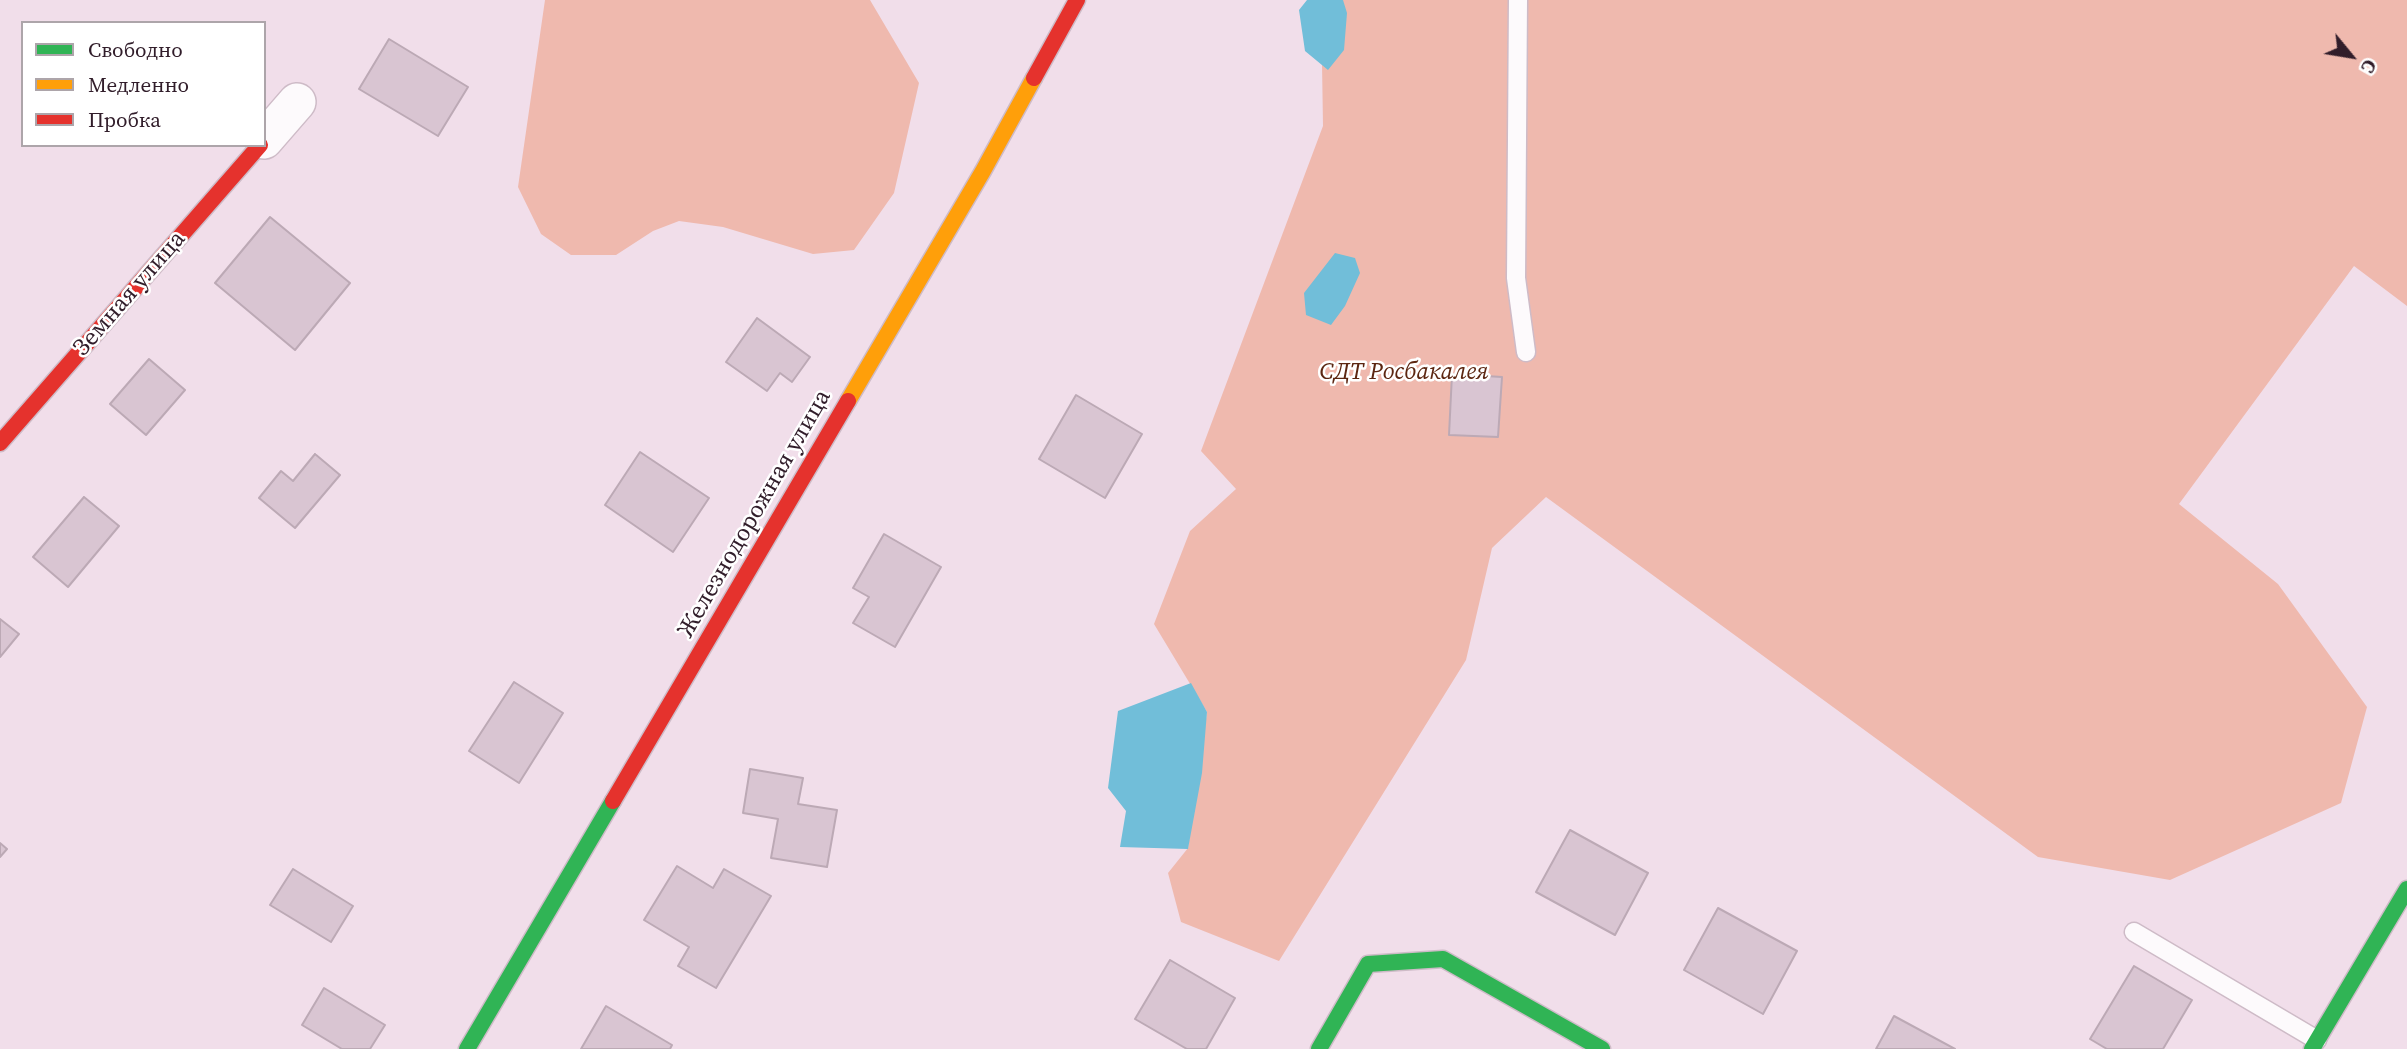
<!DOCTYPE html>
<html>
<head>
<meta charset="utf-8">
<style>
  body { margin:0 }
  #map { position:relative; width:2407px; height:1049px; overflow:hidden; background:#f1deea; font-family:"Source Serif 4",serif }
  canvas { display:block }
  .legend { position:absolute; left:21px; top:21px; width:245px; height:126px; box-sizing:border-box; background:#fff; border:2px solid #ada5aa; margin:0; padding:9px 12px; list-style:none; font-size:21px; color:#311d2a }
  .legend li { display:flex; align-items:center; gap:14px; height:35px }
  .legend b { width:35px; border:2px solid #ada5aa }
  .north { position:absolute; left:2316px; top:21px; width:70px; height:70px; -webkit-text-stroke:5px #fff; paint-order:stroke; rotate:120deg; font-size:19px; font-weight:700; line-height:28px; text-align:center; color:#311d2a }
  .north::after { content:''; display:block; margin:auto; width:24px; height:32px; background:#311d2a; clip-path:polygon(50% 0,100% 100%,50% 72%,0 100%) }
</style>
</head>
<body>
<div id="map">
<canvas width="2407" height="1049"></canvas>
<ul class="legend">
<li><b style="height:9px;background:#30b455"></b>Свободно</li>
<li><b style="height:9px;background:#ff9f0a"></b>Медленно</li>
<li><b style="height:9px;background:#e5322d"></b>Пробка</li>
</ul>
<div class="north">С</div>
</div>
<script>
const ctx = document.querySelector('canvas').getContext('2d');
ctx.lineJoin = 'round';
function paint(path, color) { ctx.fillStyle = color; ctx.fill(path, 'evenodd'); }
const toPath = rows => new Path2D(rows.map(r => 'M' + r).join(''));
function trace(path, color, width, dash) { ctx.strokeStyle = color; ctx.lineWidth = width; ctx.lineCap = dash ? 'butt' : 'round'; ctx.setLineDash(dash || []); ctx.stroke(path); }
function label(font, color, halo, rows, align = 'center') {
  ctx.font = font + ' "Source Serif 4",serif'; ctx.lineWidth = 5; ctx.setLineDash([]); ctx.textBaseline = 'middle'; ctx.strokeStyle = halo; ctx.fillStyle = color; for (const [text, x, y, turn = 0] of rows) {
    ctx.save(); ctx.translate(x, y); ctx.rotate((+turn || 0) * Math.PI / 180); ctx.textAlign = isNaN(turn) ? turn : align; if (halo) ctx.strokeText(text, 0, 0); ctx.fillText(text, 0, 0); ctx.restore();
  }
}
paint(toPath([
  [545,0,870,0,919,83,894,193,854,250,813,254,723,227,679,221,653,231,616,255,571,255,541,234,518,187],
  [1321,0,2407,0,2407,306,2354,266,2179,504,2278,584,2367,707,2341,803,2170,880,2038,857,1546,497,1492,548,1466,660,1279,961,1181,922,1168,873,1188,848,1207,712,1154,624,1190,531,1236,489,1201,451,1323,126]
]), '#efb9ae');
paint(toPath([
  [1307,0,1343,0,1347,13,1344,50,1328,70,1305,51,1299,10],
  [1335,253,1355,258,1360,273,1345,306,1331,325,1306,315,1304,293],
  [1191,683,1207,712,1202,773,1188,849,1120,847,1126,811,1108,788,1118,711]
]), '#71bed9');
const building = toPath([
  [389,39,468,87,438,136,359,89,389,39],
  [270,217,350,283,295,350,215,283,270,217],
  [757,318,810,357,792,382,780,373,767,391,726,362,757,318],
  [149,359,185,390,146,435,110,404,149,359],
  [1452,374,1502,377,1498,437,1449,435,1452,374],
  [1076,395,1142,434,1105,498,1039,459,1076,395],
  [640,452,709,498,673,552,605,505,640,452],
  [315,454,340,475,295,528,259,498,281,471,293,481,315,454],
  [84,497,119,526,68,587,33,557,84,497],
  [884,534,941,567,895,647,853,623,869,597,853,588,884,534],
  [0,619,19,634,0,657,0,619],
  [514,682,563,713,519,783,469,751,514,682],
  [750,769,803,778,798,804,837,810,827,867,771,858,778,819,743,813,750,769],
  [1570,830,1648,873,1615,935,1536,892,1570,830],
  [0,843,7,849,0,857,0,843],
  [677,866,713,888,724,869,771,896,716,988,678,966,689,947,644,920,677,866],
  [293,869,353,906,331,942,270,905,293,869],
  [1718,908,1797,951,1763,1014,1684,970,1718,908],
  [1170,960,1235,998,1206,1049,1187,1049,1135,1019,1170,960],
  [2134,966,2192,1000,2163,1049,2107,1049,2090,1039,2134,966],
  [324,988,385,1025,370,1049,342,1049,302,1025,324,988],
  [606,1006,672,1045,670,1049,581,1049,606,1006],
  [1894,1016,1955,1049,1876,1049,1894,1016]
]);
paint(building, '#d9c5d2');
trace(building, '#bca9b5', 2);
const lane = toPath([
  [1518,0,1516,278,1526,352],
  [2134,932,2317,1040]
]);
const street = toPath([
  [264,140,297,102]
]);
const fast = toPath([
  [467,1049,613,801],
  [1319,1049,1368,964,1443,959,1602,1049],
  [2312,1049,2407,889]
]);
const slow = toPath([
  [848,401,983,171,1034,78]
]);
const jam = toPath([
  [1034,78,1077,0],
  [0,443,260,145],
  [613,801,848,401]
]);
trace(lane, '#cebbc7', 21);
trace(street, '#cebbc7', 40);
trace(fast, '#cebbc7', 19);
trace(slow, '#cebbc7', 19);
trace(jam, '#cebbc7', 19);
trace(lane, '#fdfafc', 18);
trace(street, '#fdfafc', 37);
trace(fast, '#30b455', 16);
trace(slow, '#ff9f0a', 16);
trace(jam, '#e5322d', 16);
label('24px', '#311d2a', '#fff', [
  ["Земная улица",130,294,-49],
  ["Железнодорожная улица",755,514,-60]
]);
label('italic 24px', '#5c2611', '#fff', [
  ["СДТ Росбакалея",1404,373]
]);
</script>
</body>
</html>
